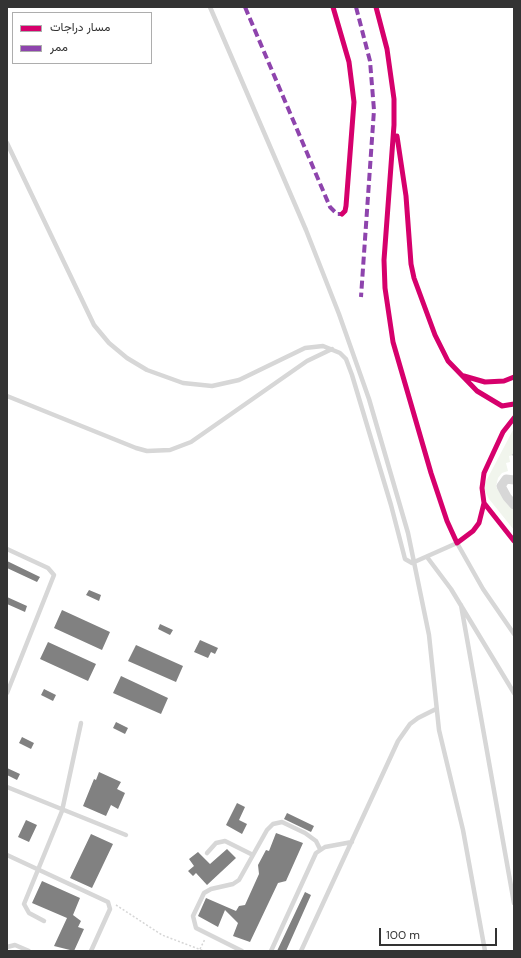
<!DOCTYPE html>
<html>
<head>
<meta charset="utf-8">
<style>
  body { margin:0 }
  #map { position:relative; width:521px; height:958px; overflow:hidden; background:#fff; font-family:"DM Sans",Vazirmatn,sans-serif }
  canvas { display:block }
  .frame { position:absolute; inset:0; border:8px solid #333; pointer-events:none }
  .legend { position:absolute; left:12px; top:12px; width:140px; height:52px; box-sizing:border-box; background:#fff; border:1px solid #adadad; margin:0; padding:5px 7px; list-style:none; font-size:12px; color:#333 }
  .legend li { display:flex; align-items:center; gap:8px; height:20px }
  .legend b { width:20px; border:1px solid #adadad }
  .scale { position:absolute; left:379px; top:928px; width:118px; height:18px; box-sizing:border-box; border:2px solid #333; border-top:0; padding-left:5px; font-size:12px; line-height:14px; white-space:nowrap; color:#333; -webkit-text-stroke:3px #fff; paint-order:stroke }
</style>
</head>
<body>
<div id="map">
<canvas width="521" height="958"></canvas>
<div class="frame"></div>
<ul class="legend">
<li><b style="height:5px;background:#d6006c"></b>مسار دراجات</li>
<li><b style="height:5px;background:#8e44ad"></b>ممر</li>
</ul>
<div class="scale">100 m</div>
</div>
<script>
const ctx = document.querySelector('canvas').getContext('2d');
ctx.lineJoin = 'round';
function paint(path, color) { ctx.fillStyle = color; ctx.fill(path, 'evenodd'); }
const toPath = rows => new Path2D(rows.map(r => 'M' + r).join(''));
function trace(path, color, width, dash) { ctx.strokeStyle = color; ctx.lineWidth = width; ctx.lineCap = dash ? 'butt' : 'round'; ctx.setLineDash(dash || []); ctx.stroke(path); }
paint(toPath([
  [514,428,514,455,509,456,510,462,506,463,508,471,502,473,498,478,496,487,514,511,514,530,489,499,483,487]
]), '#f1f5ed');
paint(toPath([
  [7,561,40,577,37,582,7,568],
  [89,590,101,595,99,601,86,595],
  [7,597,27,606,25,612,7,604],
  [62,610,110,632,102,650,54,628],
  [160,624,173,630,170,635,158,629],
  [200,640,218,648,215,654,211,652,208,658,194,652],
  [48,642,96,664,88,681,40,659],
  [136,645,183,666,176,682,128,661],
  [121,676,168,698,161,714,113,693],
  [44,689,56,695,53,701,41,695],
  [116,722,128,728,125,734,113,728],
  [22,737,34,743,31,749,19,743],
  [7,768,20,774,17,780,7,775],
  [99,772,121,782,117,789,125,793,118,809,111,805,106,816,83,806,94,779,96,780],
  [237,803,245,807,239,820,247,824,242,834,226,825],
  [287,813,314,826,311,832,284,819],
  [26,820,37,825,29,842,18,837],
  [276,833,303,843,286,881,278,883,250,942,233,936,238,923,225,910,218,927,198,916,206,898,236,911,239,906,245,905,259,874,258,865,266,850,269,851],
  [91,834,113,844,92,888,70,878],
  [227,849,236,858,207,885,196,873,193,876,188,871,194,866,189,859,198,852,210,864],
  [42,881,80,898,73,915,81,921,78,927,84,929,74,951,54,946,67,918,32,903],
  [305,892,311,895,286,951,277,951]
]), '#818181');
trace(toPath([
  [512,455,514,454],
  [116,905,162,935,204,951],
  [200,949,205,939]
]), '#d6d6d6', 1.5, [2, 2]);
trace(toPath([
  [210,7,306,230,339,314,369,399,408,533,429,635,439,730,463,830,485,951],
  [7,143,94,325,109,343,127,358,147,370,183,383,212,386,239,380,305,348,323,346,340,353,346,359,352,375,391,505,405,559,412,563,457,543,483,589,514,634],
  [7,396,136,448,147,451,170,450,191,442,307,361,332,349],
  [7,549,48,568,54,575,7,693],
  [427,557,451,589,514,693],
  [461,605,514,903],
  [7,787,126,835],
  [207,853,216,843,225,841,253,855],
  [7,855,108,902,110,909,91,951],
  [44,921,29,913,24,904,62,811,81,723],
  [7,947,15,945,29,951],
  [242,951,196,928,193,916,204,893,211,889,233,884,239,880,267,830,273,824,282,822,305,833,316,841,320,849],
  [271,951,316,853,325,847,352,842],
  [301,951,398,741,410,724,418,718,436,709]
]), '#d7d7d7', 4.5);
trace(toPath([
  [514,480,506,479,501,486,507,497,514,505]
]), '#d7d7d7', 9);
trace(toPath([
  [245,7,330,207,337,214,342,214],
  [356,7,370,61,374,110,361,297]
]), '#8e44ad', 4, [8, 4]);
trace(toPath([
  [333,7,349,62,354,102,346,206,345,211,342,214],
  [376,7,387,49,394,99,394,125,384,260,385,288,393,342,431,473,447,521,457,543,473,531,479,523,484,503],
  [397,136,406,196,411,264,414,278,435,335,448,361,477,391,502,406,514,404],
  [464,376,485,382,504,381,514,377],
  [514,418,503,432,484,473,482,488,484,503,514,541]
]), '#d6006c', 5);
</script>
</body>
</html>
